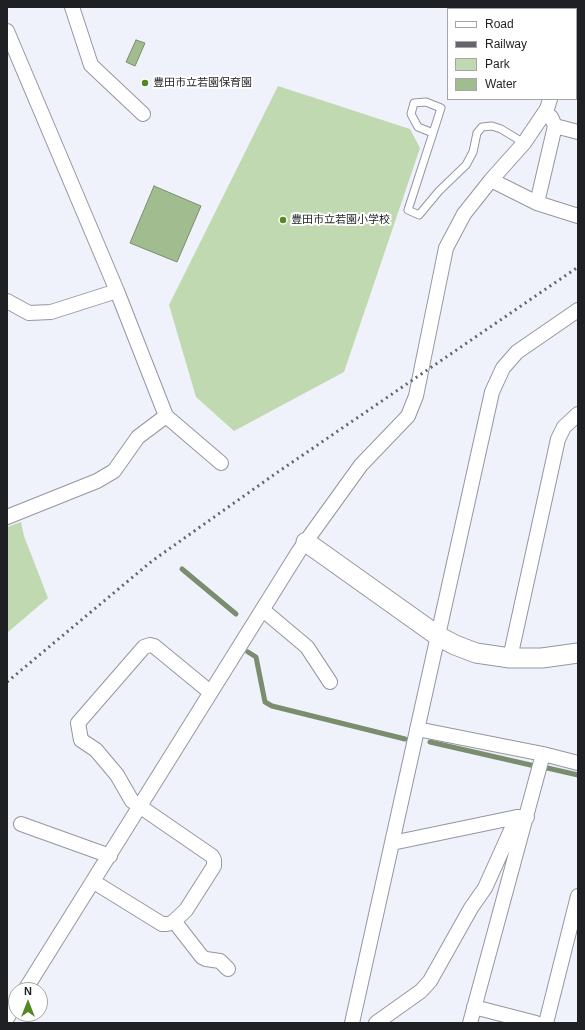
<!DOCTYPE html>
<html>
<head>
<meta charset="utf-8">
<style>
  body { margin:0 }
  #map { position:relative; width:585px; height:1030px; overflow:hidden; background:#eff2fb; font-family:Helvetica,sans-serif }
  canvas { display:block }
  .frame { position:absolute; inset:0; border:8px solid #1f2023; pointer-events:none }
  .legend { position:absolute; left:447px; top:8px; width:130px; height:92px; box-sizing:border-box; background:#fff; border:1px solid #a5a6a7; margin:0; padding:5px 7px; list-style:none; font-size:12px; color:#1f2023 }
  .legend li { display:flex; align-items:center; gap:8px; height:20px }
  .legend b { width:20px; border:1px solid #a5a6a7 }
  .north { position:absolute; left:8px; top:982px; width:40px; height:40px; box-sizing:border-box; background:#fff; border:1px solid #a5a6a7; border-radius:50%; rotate:0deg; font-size:11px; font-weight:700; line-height:16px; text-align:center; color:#1f2023 }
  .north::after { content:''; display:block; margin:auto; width:14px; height:18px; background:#548922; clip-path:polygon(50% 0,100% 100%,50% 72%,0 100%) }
</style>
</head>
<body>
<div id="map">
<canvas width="585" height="1030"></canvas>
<div class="frame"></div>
<ul class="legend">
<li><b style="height:5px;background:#fff"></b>Road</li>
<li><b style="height:5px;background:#64666b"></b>Railway</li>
<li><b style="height:11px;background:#c1d9b1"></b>Park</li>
<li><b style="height:11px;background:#a1bc8e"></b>Water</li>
</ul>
<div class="north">N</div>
</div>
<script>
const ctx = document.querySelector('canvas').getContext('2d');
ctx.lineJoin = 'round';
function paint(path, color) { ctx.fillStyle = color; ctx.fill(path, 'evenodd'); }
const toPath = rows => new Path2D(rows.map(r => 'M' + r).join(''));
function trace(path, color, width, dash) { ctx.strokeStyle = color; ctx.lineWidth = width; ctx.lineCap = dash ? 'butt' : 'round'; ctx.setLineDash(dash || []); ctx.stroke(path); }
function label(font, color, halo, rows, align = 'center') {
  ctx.font = font + ' Helvetica,"Noto Sans JP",sans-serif'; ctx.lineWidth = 4; ctx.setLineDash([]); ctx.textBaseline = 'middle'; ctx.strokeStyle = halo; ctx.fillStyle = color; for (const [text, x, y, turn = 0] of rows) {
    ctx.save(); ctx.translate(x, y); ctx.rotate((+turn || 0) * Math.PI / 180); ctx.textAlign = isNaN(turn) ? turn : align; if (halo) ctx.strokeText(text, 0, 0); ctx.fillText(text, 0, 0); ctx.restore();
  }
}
paint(toPath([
  [278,86,410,129,420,148,344,372,234,431,196,397,169,305],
  [21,522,24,536,48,598,7,633,7,527]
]), '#c1d9b1');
const water = toPath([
  [136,40,145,43,135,66,126,62,136,40],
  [154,186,201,206,177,262,130,243,154,186]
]);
paint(water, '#a1bc8e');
trace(water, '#7a8d6e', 1);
trace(toPath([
  [182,569,236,614],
  [248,652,256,657,265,702,272,706,405,739],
  [430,742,535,766],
  [543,767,578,775]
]), '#7a8d6e', 5);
const lane = toPath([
  [433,133,418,127,411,114,414,103,426,102,441,108,433,133,408,210,419,215,439,191,466,165,473,152,477,133,482,127,492,126,501,129,524,143]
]);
const street = toPath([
  [72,7,91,65,143,114],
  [552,7,552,9],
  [575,9,575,7],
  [7,31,117,291,166,416,221,463],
  [551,117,555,126,578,132],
  [491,180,537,203,578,216],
  [537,203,555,126],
  [7,301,29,313,51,312,117,291],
  [7,517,97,481,114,471,138,437,166,416],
  [263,610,307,647,330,682],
  [510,658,558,439,564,427,578,414],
  [417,729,543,754,578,763],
  [21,824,110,856],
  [392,843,517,817],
  [94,882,162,924,167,924,172,923,186,910,214,866,214,860,212,856,132,801,117,775,96,750,81,740,78,723,144,647,150,645,154,646,210,692],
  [174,921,202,957,206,959,220,961,228,969],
  [25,990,299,551,361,465,408,416,416,396,446,248,464,214,491,180,524,143,547,109,550,99],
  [474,1007,536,1023],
  [7,1018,16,1004],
  [352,1023,492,392,503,368,517,352,578,310],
  [376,1023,421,991,430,981,471,908,485,888,517,817,527,817],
  [470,1023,543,754],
  [546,1023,578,896]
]);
const secondary = toPath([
  [306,542,438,636,455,645,476,653,510,658,542,658,578,653]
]);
trace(lane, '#94979f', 9);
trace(street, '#94979f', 16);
trace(secondary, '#94979f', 21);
trace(lane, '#fff', 7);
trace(street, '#fff', 14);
trace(secondary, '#fff', 19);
trace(toPath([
  [7,682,152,561,275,474,578,267]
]), '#64666b', 3, [2, 4]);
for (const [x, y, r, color] of [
  [145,83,4,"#548922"],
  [283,220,4,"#548922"]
]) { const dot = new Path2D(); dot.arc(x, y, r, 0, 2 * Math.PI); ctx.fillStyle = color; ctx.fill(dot); trace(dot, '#fff', 1.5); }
label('11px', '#1f2023', '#fff', [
  ["豊田市立若園保育園",153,83],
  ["豊田市立若園小学校",291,220]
], 'left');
</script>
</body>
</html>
